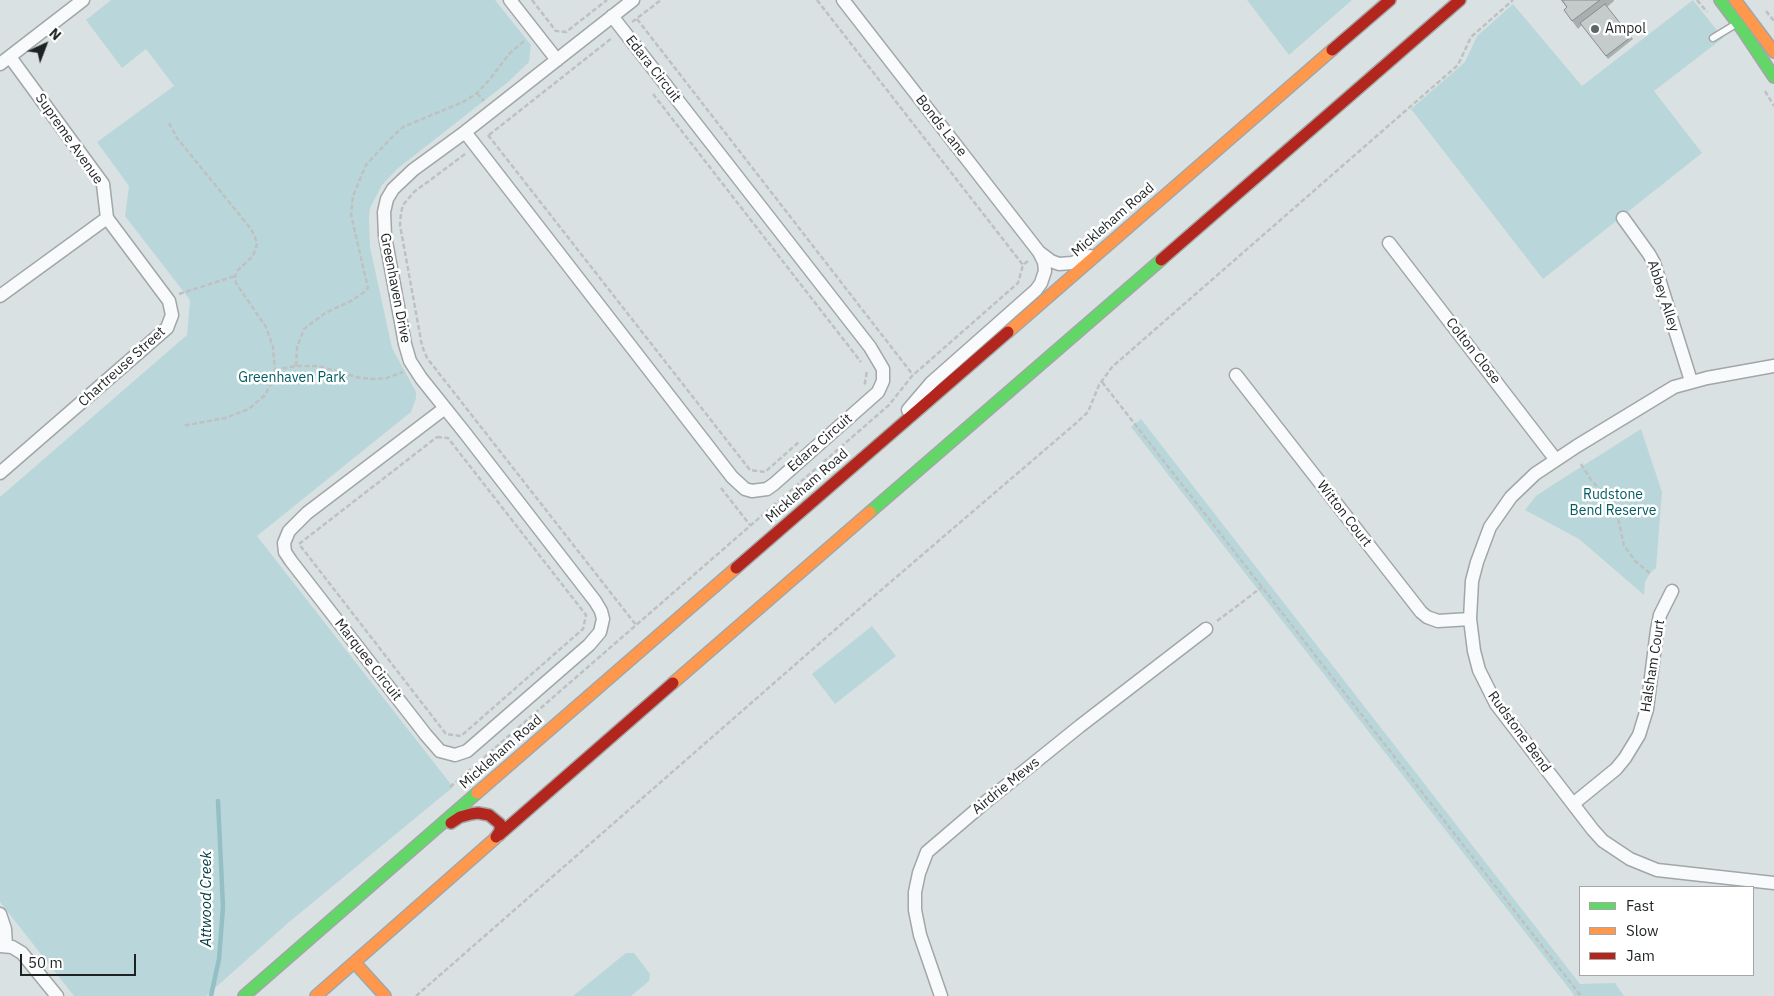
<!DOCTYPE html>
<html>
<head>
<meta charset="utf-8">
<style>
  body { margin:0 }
  #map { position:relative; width:1774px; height:996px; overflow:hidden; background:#dae1e2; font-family:"IBM Plex Sans",sans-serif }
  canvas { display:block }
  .legend { position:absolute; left:1579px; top:886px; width:175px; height:90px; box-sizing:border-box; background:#fff; border:1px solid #a5a7a7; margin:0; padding:6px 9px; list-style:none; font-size:15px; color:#1d2223 }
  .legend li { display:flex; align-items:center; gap:10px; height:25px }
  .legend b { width:25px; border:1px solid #a5a7a7 }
  .north { position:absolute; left:20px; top:20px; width:50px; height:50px; -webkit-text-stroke:4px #fff; paint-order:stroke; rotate:43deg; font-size:14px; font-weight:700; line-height:20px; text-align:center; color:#1d2223 }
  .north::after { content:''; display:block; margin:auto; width:18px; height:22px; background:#1d2223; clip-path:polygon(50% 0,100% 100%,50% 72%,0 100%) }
  .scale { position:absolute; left:20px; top:954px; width:116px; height:22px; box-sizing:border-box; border:2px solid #1d2223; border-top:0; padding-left:6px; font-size:15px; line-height:18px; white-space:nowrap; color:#1d2223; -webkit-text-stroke:4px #fff; paint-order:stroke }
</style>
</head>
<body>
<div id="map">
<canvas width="1774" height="996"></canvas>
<ul class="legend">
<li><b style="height:6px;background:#63d668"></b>Fast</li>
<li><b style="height:6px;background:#ff974d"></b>Slow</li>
<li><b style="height:6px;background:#b3261e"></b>Jam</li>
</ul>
<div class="north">N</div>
<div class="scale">50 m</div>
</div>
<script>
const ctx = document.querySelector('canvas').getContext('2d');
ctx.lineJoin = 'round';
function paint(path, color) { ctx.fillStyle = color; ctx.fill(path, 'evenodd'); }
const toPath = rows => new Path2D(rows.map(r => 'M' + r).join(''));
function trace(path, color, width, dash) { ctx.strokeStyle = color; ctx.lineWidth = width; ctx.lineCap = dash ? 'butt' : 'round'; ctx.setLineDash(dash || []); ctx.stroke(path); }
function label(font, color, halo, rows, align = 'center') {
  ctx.font = font + ' "IBM Plex Sans",sans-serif'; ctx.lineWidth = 5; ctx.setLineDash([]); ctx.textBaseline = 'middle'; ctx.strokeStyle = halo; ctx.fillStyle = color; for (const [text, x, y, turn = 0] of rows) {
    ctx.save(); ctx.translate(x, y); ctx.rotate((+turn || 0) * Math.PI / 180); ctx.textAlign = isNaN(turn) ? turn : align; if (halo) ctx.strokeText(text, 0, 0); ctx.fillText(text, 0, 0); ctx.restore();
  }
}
paint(toPath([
  [111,0,495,0,531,45,529,62,508,82,397,169,382,185,370,208,369,218,370,247,392,348,416,392,416,398,411,412,257,536,453,787,288,923,206,996,74,996,0,902,0,497,187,335,190,300,125,216,129,186,97,142,174,86,146,49,122,68,86,20],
  [1247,0,1352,0,1289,55],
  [1693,0,1723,38,1654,91,1702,153,1543,279,1411,109,1465,62,1477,36,1513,4,1582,86],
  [1141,419,1580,984,1615,983,1624,996,1573,996,1574,995,1131,427],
  [1641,429,1662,492,1656,568,1651,572,1645,582,1644,595,1579,539,1525,510,1536,496,1551,486],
  [872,626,896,656,835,704,812,674],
  [626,953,634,953,650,974,649,981,631,996,573,996]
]), '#b9d7da');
trace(toPath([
  [211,996,219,959,223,907,218,801]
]), '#94bfc5', 4.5);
const lane = toPath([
  [1713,38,1736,24]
]);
const street = toPath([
  [510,0,557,60],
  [843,0,1039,252,1051,261,1059,264,1072,263,1090,256],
  [0,64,83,0],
  [465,132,732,477,745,489,752,491,767,489,774,484,878,392,883,381,883,369,870,347,612,16],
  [1623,218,1649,254,1654,263,1691,381],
  [1389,243,1556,460],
  [0,296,107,218,103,184,10,57],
  [1774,366,1707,378,1674,387,1577,446,1535,474,1511,497,1490,527,1477,562,1472,581,1470,619,1474,651,1479,670,1496,704,1593,830,1603,841,1630,859,1657,870,1774,883],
  [1236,375,1421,612,1427,617,1438,621,1470,619],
  [445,408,307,513,289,531,284,543,285,552,291,561,426,735,440,751,455,755,467,751,589,645,600,632,603,619,601,611,595,601,465,433,421,378,410,361,405,344,385,236,384,212,387,199,393,189,413,170,465,132,633,0],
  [908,410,932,382,1036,290,1041,283,1045,271,1044,262,1039,252],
  [0,473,167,328,172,315,169,301,107,218],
  [1573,804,1616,769,1625,758,1639,735,1647,709,1657,630,1660,615,1672,591],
  [0,914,5,929,6,945],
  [0,946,12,947,22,953,57,996],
  [941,996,920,935,915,910,915,892,919,873,927,852,982,805,1080,726,1206,629]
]);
const fast = toPath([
  [1720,0,1742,29,1774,77],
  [870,512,1161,260],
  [244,996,477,793]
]);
const slow = toPath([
  [1735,0,1774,52],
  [1008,332,1332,50],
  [673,683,870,512],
  [477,793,736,568],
  [355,963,385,996],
  [316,996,499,835]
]);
const jam = toPath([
  [1332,50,1390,0],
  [1161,260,1460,0],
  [736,568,1008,332],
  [451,823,460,817,471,814,478,813,489,815,500,824,500,831,496,837],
  [499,835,673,683]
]);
trace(lane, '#a1a6a7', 9);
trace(street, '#a1a6a7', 15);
trace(fast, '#a1a6a7', 14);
trace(slow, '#a1a6a7', 14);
trace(jam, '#a1a6a7', 14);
trace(toPath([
  [532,0,556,31,566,32,607,0],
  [817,0,1023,265],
  [1697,0,1707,12],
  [1766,11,1774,21],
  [637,19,913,375],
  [632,22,661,0],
  [1765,91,1774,106],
  [477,93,484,101],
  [653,94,861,362],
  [169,123,177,138,251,229,255,237,257,244,253,256,237,271,235,276,236,283,266,327,273,347,275,370,272,382,265,395,249,409,225,418,182,426],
  [488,135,750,470,765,472,800,441],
  [489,135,612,38],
  [465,154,414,192,403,205,401,213,400,225,422,346,427,358,636,625],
  [179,294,235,276],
  [296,366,297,347,304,329,325,313,351,301,363,293,368,288,351,215,353,196,366,165,394,135,403,127,463,102,476,94,490,79,510,53,524,41],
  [275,370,296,366,318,366,360,378,376,379,387,378,403,372],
  [1102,382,1581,996],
  [864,384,865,383,867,370],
  [437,437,448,438,586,615,583,629,461,736,446,734,299,544,437,437],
  [1581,464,1591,480,1608,498,1617,513,1624,546,1636,562,1651,574],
  [721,488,750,525],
  [1217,621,1262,587],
  [450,787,889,405,912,376,1018,283,1023,265,1029,260],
  [416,996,845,621,1075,424,1088,412,1099,385,1112,367,1458,65,1471,37,1513,0]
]), '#bfc1c1', 2.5, [5, 2.5]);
trace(lane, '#f9fafb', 6);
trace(street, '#f9fafb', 12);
trace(fast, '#63d668', 11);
trace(slow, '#ff974d', 11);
trace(jam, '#b3261e', 11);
paint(toPath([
  [1561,0,1614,0,1614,1,1607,7,1633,39,1608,59,1582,25,1578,29,1564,10,1567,8]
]), '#a9aeaf');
const building = toPath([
  [1562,0,1600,0,1572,21,1564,10,1567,7,1562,0],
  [1605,4,1631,37,1606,56,1580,23,1605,4]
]);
paint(building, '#c5cacb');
trace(building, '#8a8d8e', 1);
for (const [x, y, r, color] of [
  [1595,29,5,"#5f6566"]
]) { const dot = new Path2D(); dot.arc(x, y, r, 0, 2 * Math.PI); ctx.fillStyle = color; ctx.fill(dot); trace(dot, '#fff', 2); }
label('14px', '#1d2223', '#fff', [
  ["Ampol",1605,29]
], 'left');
label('14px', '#1d2223', '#fff', [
  ["Edara Circuit",653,69,52],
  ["Bonds Lane",941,126,52],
  ["Supreme Avenue",69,139,55],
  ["Mickleham Road",1113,220,-41],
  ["Greenhaven Drive",395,288,79],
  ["Abbey Alley",1663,296,72],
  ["Colton Close",1473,351,52],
  ["Chartreuse Street",122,367,-42],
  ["Edara Circuit",820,443,-41],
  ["Mickleham Road",807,486,-41],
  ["Witton Court",1344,514,52],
  ["Marquee Circuit",368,660,52],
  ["Halsham Court",1653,666,-81],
  ["Rudstone Bend",1519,732,54],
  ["Mickleham Road",501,752,-41],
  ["Airdrie Mews",1006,786,-39]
]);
label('14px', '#035c64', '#fff', [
  ["Greenhaven Park",292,378],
  ["Rudstone",1613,495],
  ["Bend Reserve",1613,511]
]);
label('italic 15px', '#084147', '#fff', [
  ["Attwood Creek",207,899,-90]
]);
</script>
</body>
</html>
